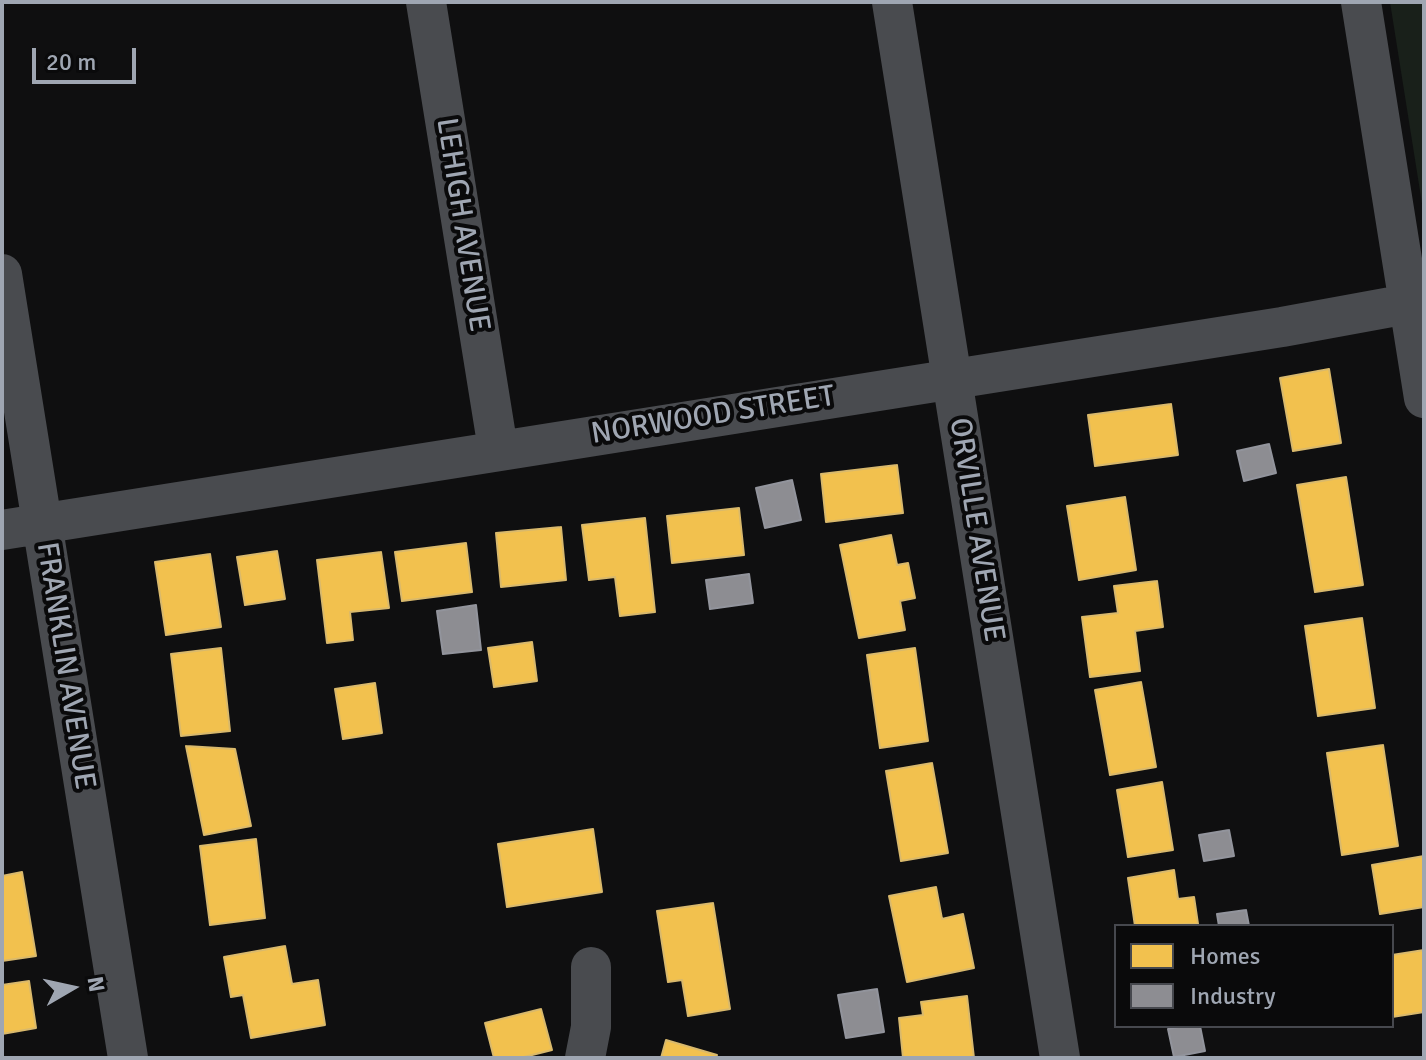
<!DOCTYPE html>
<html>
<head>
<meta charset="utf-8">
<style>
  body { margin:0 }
  #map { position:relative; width:1426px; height:1060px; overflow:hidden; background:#0f0f10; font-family:Signika,sans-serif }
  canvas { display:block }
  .frame { position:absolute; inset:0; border:4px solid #9fa6b2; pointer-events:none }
  .legend { position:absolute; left:1114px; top:924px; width:280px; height:104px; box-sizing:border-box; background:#0a0a0b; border:2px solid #46484e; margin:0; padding:10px 14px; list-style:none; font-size:24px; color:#9fa6b2 }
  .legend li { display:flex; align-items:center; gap:16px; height:40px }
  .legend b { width:40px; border:2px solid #46484e }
  .north { position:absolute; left:32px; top:948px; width:80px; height:80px; -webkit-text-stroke:6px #0a0a0b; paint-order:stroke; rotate:81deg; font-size:22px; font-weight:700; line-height:32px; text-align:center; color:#9fa6b2 }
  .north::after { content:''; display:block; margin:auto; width:28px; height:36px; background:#9fa6b2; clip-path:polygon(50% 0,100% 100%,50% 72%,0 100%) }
  .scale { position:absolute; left:32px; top:48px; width:104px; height:36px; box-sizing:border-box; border:4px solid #9fa6b2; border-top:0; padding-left:10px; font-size:24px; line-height:28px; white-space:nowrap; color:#9fa6b2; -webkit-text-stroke:6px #0a0a0b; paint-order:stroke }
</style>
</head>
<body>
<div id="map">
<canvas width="1426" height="1060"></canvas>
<div class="frame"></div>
<ul class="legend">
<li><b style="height:22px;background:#f2c14e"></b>Homes</li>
<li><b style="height:22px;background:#8d8d92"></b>Industry</li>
</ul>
<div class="north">N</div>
<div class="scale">20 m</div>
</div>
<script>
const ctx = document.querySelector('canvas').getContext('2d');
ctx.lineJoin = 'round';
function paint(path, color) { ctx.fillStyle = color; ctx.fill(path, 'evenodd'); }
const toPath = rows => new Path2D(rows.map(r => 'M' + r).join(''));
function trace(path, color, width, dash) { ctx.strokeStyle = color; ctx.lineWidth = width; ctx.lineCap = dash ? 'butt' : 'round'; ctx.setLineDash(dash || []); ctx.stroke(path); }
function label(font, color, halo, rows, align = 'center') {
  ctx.font = font + ' Signika,sans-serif'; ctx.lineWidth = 8; ctx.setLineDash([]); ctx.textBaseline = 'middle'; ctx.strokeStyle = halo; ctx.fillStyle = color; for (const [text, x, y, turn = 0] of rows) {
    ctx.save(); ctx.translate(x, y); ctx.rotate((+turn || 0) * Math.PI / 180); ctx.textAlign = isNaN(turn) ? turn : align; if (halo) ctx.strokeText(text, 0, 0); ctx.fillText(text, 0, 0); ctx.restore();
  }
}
paint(toPath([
  [1390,2,1424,2,1424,216]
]), '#19201a');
const homes = toPath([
  [1329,369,1341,443,1293,451,1280,378,1329,369],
  [1171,404,1178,455,1095,466,1088,415,1171,404],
  [897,465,903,513,826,522,821,474,897,465],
  [1346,477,1363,585,1315,592,1297,485,1346,477],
  [1125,497,1136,570,1079,580,1067,506,1125,497],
  [739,508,744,555,672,563,667,516,739,508],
  [645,518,655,612,620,616,615,577,589,580,582,525,645,518],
  [561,527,566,580,501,587,496,533,561,527],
  [891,535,897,565,908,563,915,598,900,601,905,630,859,638,840,545,891,535],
  [466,543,472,592,402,601,395,552,466,543],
  [277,551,285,599,245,605,237,557,277,551],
  [381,552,389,608,350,612,353,640,327,643,317,560,381,552],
  [210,554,221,627,166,635,155,562,210,554],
  [1157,581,1163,627,1135,631,1140,671,1090,677,1082,617,1118,613,1114,586,1157,581],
  [1362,618,1375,708,1318,716,1305,626,1362,618],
  [532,642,537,681,494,687,488,648,532,642],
  [221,648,230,731,181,736,171,654,221,648],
  [915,648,928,741,880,748,867,655,915,648],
  [1141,682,1156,767,1110,775,1095,690,1141,682],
  [375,683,382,733,343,739,335,689,375,683],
  [1383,745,1398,846,1342,855,1327,753,1383,745],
  [186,746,235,749,251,826,204,835,186,746],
  [932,763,948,853,901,861,886,771,932,763],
  [1162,782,1173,850,1128,857,1117,790,1162,782],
  [593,829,602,892,507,907,498,844,593,829],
  [256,839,265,918,210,925,200,846,256,839],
  [1424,856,1424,907,1380,914,1372,865,1424,856],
  [1174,870,1178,899,1194,897,1198,924,1135,926,1128,878,1174,870],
  [22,872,36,956,2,961,2,876,22,872],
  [936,887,942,919,963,914,974,968,907,982,889,896,936,887],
  [713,903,730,1009,688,1016,682,980,668,982,657,911,713,903],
  [285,946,292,984,318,980,325,1025,251,1038,243,995,231,997,224,957,285,946],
  [1424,950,1424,1012,1392,1017,1392,955,1424,950],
  [29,981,36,1028,2,1034,2,985,29,981],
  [967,996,974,1058,903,1058,899,1018,923,1015,921,1002,967,996],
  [541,1009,552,1050,520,1058,494,1058,485,1023,541,1009],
  [666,1040,717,1055,716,1058,661,1058,666,1040]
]);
paint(homes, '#f2c14e');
trace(homes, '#d9b96c', 2);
const industry = toPath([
  [1269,444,1276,473,1244,481,1237,451,1269,444],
  [792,480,801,520,765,528,756,488,792,480],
  [749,574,753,603,710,609,706,580,749,574],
  [476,605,481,650,443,654,437,611,476,605],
  [1229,830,1234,856,1204,861,1199,835,1229,830],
  [1246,910,1249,926,1219,926,1217,914,1246,910],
  [877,989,884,1032,846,1038,838,995,877,989],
  [1184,1026,1200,1026,1205,1051,1174,1057,1168,1029,1184,1026]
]);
paint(industry, '#8d8d92');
trace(industry, '#92949c', 2);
trace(toPath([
  [426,2,498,449],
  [892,2,1060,1058],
  [1361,2,1424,398],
  [2,274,128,1058],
  [2,530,1282,327,1424,301],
  [585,1058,591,1027,591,967]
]), '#494b4f', 40);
label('30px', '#9fa6b2', '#0a0a0b', [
  ["LEHIGH AVENUE",462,225,81],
  ["NORWOOD STREET",713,416,-9],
  ["ORVILLE AVENUE",976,530,81],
  ["FRANKLIN AVENUE",65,666,81]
]);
</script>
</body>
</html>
